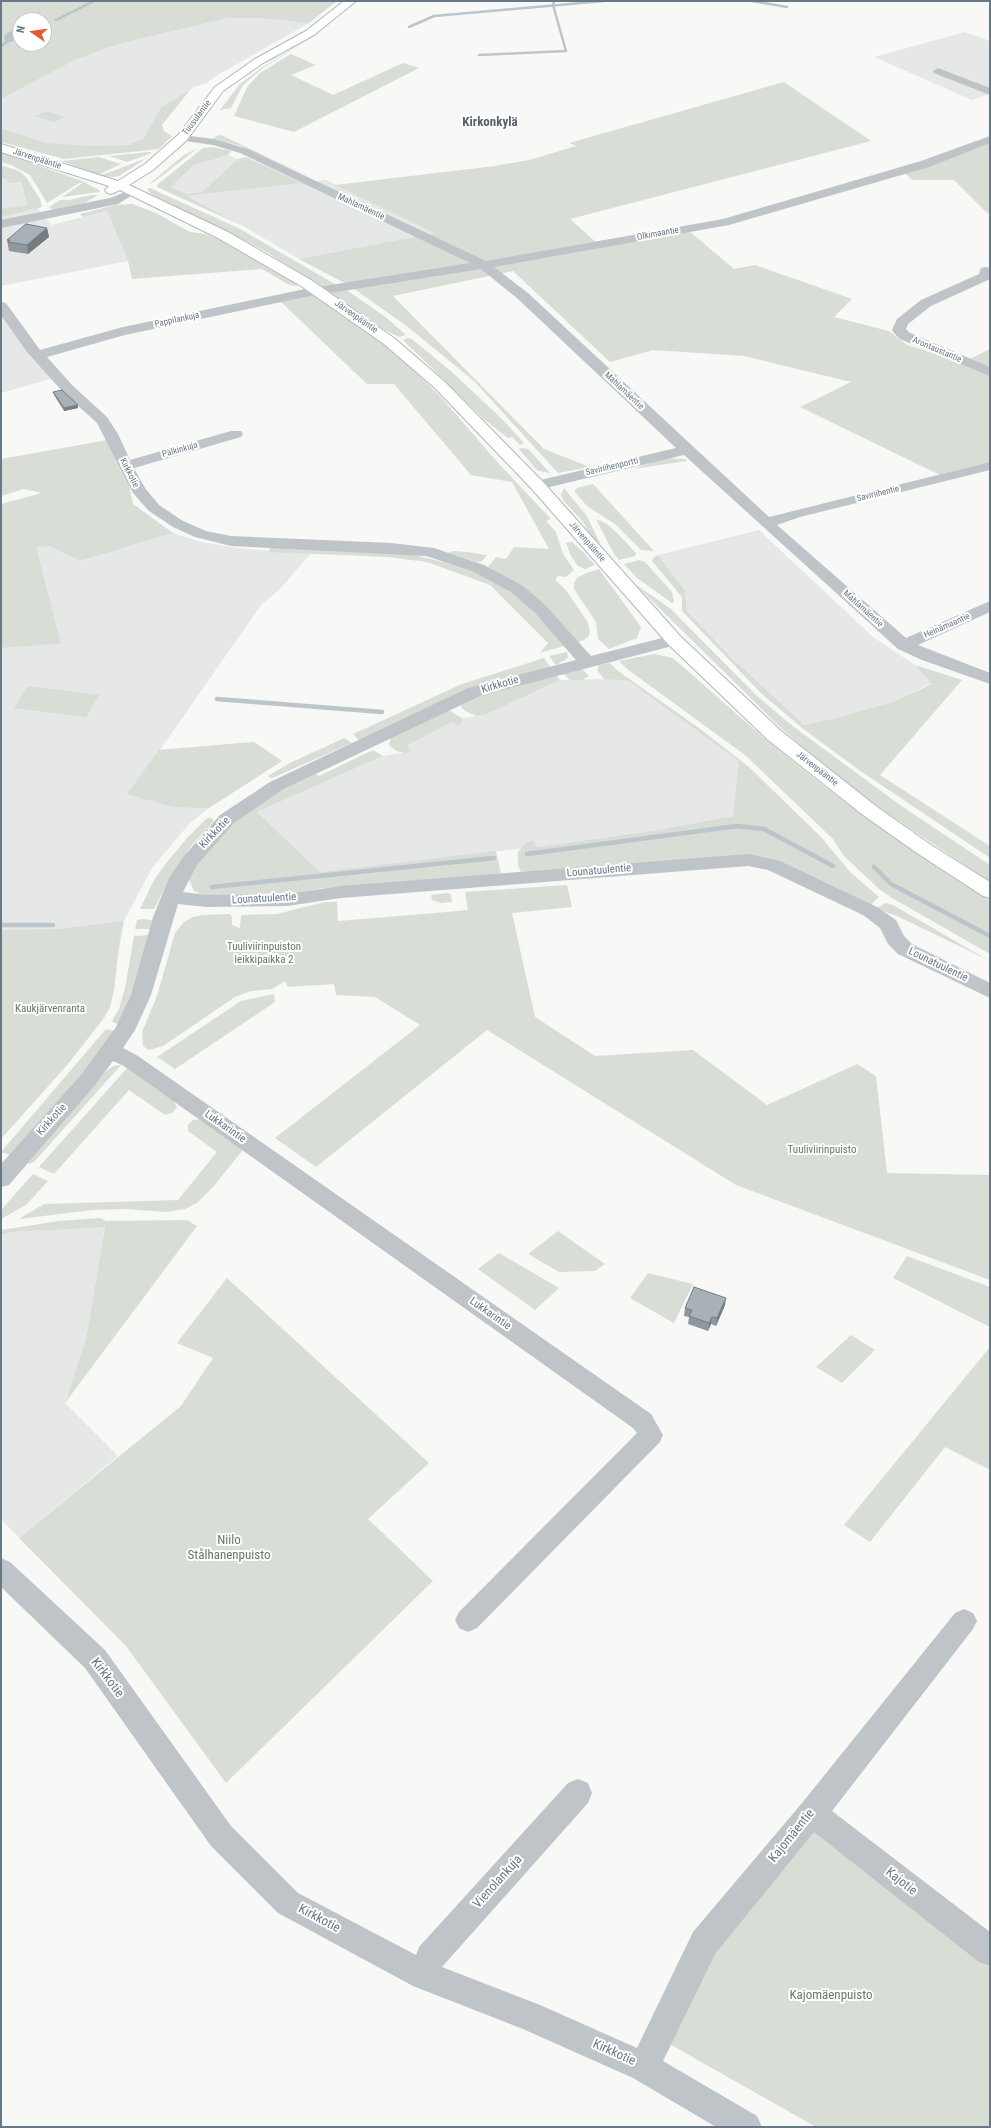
<!DOCTYPE html>
<html>
<head>
<meta charset="utf-8">
<style>
  body { margin:0 }
  #map { position:relative; width:991px; height:2128px; overflow:hidden; background:#f8f8f6; font-family:"Roboto Condensed",sans-serif }
  canvas { display:block }
  .frame { position:absolute; inset:0; border:2px solid #687886; pointer-events:none }
  .north { position:absolute; left:12px; top:12px; width:40px; height:40px; box-sizing:border-box; background:#fff; border:1px solid #c3c9cf; border-radius:50%; rotate:283deg; font-size:11px; font-weight:700; line-height:16px; text-align:center; color:#687886 }
  .north::after { content:''; display:block; margin:auto; width:14px; height:18px; background:#e05b2e; clip-path:polygon(50% 0,100% 100%,50% 72%,0 100%) }
</style>
</head>
<body>
<div id="map">
<canvas width="991" height="2128"></canvas>
<div class="frame"></div>
<div class="north">N</div>
</div>
<script>
const ctx = document.querySelector('canvas').getContext('2d');
ctx.lineJoin = 'round';
function paint(path, color) { ctx.fillStyle = color; ctx.fill(path, 'evenodd'); }
const toPath = rows => new Path2D(rows.map(r => 'M' + r).join(''));
function trace(path, color, width, dash) { ctx.strokeStyle = color; ctx.lineWidth = width; ctx.lineCap = dash ? 'butt' : 'round'; ctx.setLineDash(dash || []); ctx.stroke(path); }
function label(font, color, halo, rows, align = 'center') {
  ctx.font = font + ' "Roboto Condensed",sans-serif'; ctx.lineWidth = 4; ctx.setLineDash([]); ctx.textBaseline = 'middle'; ctx.strokeStyle = halo; ctx.fillStyle = color; for (const [text, x, y, turn = 0] of rows) {
    ctx.save(); ctx.translate(x, y); ctx.rotate((+turn || 0) * Math.PI / 180); ctx.textAlign = isNaN(turn) ? turn : align; if (halo) ctx.strokeText(text, 0, 0); ctx.fillText(text, 0, 0); ctx.restore();
  }
}
paint(toPath([
  [228,18,260,18,309,23,216,76,207,83,193,87,194,88,161,107,144,138,128,145,95,146,47,143,1,128,1,99,77,59,119,44],
  [965,32,990,41,990,94,972,100,874,57],
  [228,155,238,159,202,192,186,194,171,187,194,165],
  [1,168,28,182,36,206,51,225,107,211,128,261,1,286],
  [326,180,436,233,299,259,243,226,185,196],
  [1,299,57,377,1,393],
  [759,530,873,637,915,665,932,683,892,702,832,719,804,725,748,674,687,611,684,591,658,555],
  [173,533,201,542,237,548,310,554,281,588,261,605,160,750,254,742,282,761,219,800,190,823,152,868,124,921,118,956,1,962,1,648,61,644,35,547,50,545,80,561],
  [607,679,627,681,740,761,733,816,652,831,535,847,320,872,257,812,383,756,411,751,405,746,452,722,459,726,463,722,462,718,487,714,560,680],
  [105,1226,86,1339,65,1403,118,1456,19,1538,1,1519,1,1235,11,1232]
]), '#e6e7e7');
paint(toPath([
  [1,1,337,1,309,23,260,18,228,18,119,44,77,59,1,99],
  [20,20,44,20,44,44,20,44],
  [314,36,263,68,243,85,231,108,220,110,240,84,261,68],
  [291,54,316,65,291,75,333,95,403,63,419,68,294,132,234,116,247,87,260,73],
  [784,82,871,141,570,219,599,245,689,231,734,269,755,265,852,299,834,317,889,331,907,345,933,353,960,364,990,349,990,465,982,464,940,475,800,407,851,382,744,356,653,350,610,362,513,271,393,296,544,449,590,467,558,473,475,382,408,327,350,286,299,259,435,233,335,185,495,166,529,160,576,146,569,143],
  [190,90,162,125,164,131,172,136,159,149,64,159,1,142,1,128,47,143,95,146,128,145,144,138,161,107],
  [47,111,65,117,54,122,35,116],
  [221,135,318,181,241,146,213,139,216,136],
  [990,140,990,213,987,213,954,180,912,180,904,172],
  [211,147,229,150,231,152,228,155,194,165,171,187,186,194,202,192,238,159,246,157,302,183,186,196,243,226,157,187,158,184,203,148],
  [198,148,154,182,149,184,184,155],
  [1,152,82,181,99,190,100,192,62,197,83,183,79,183,47,203,30,175,11,165,1,162],
  [149,152,152,153,127,162,109,156],
  [99,157,121,164,100,174,102,175,147,158,119,176,113,177,103,176,61,161],
  [1,165,19,171,26,177,40,199,42,207,1,217,1,209,28,205,21,182,8,183,7,180,1,177],
  [150,188,240,229,340,287,328,289,320,286,263,250,151,194,147,189],
  [91,195,98,195,83,204,55,212,49,207,60,200,70,200],
  [132,204,156,213,190,232,205,234,221,240,246,253,297,284,297,286,289,285,262,269,132,279,128,261,107,211,83,217,80,214,116,205],
  [345,289,387,318,406,335,399,337,383,329,329,293],
  [308,295,314,296,381,342,406,363,440,396,500,465,551,519,546,521,556,532,563,554,574,570,566,577,558,576,555,580,565,589,587,621,590,630,589,636,584,640,576,643,488,567,496,557,506,559,514,547,549,549,512,482,471,475,394,384,367,384,280,301],
  [408,338,412,339,453,373,503,420,524,443,520,445,512,437,508,438,485,420,403,340],
  [113,439,125,466,133,504,173,533,80,561,50,546,36,547,61,644,1,648,1,504,42,493,24,489,1,496,1,459],
  [522,448,528,449,550,473,539,471,535,468,519,449],
  [664,458,685,459,687,461,633,469],
  [593,484,654,551,641,550,615,524,587,506,574,491,577,488],
  [564,488,586,515,600,543,595,542,583,522,563,500,561,494],
  [596,519,607,524,617,533,636,553,635,556,619,560,614,554],
  [572,542,585,554,595,565,585,569,578,566,571,556,566,543],
  [270,547,406,553,463,567,493,580,522,599,564,646,540,653,548,643,490,585,427,562,388,557,269,552],
  [453,551,467,552,487,555,482,561,477,562,448,553],
  [658,555,685,591,687,611,732,658,804,725,832,719,892,702,932,684,915,665,962,680,880,775,990,846,990,858,859,770,802,728,762,694,682,611,682,597,652,561,654,557],
  [640,560,645,562,672,592,674,602,672,603,637,578,624,564],
  [599,569,641,627,637,638,609,649,598,639,596,622,574,589,574,583,577,578,584,574],
  [635,584,671,609,758,697,794,727,900,805,990,865,990,882,875,805,830,770,784,731],
  [567,652,568,657,565,660,556,665,549,656],
  [654,654,673,658,764,738,820,783,879,827,990,901,990,954,892,898,879,889,844,856,833,839,745,755,627,669,619,661],
  [544,658,550,667,463,691,359,740,353,734,462,684],
  [610,663,618,671,699,728,749,767,822,838,850,872,879,897,869,906,774,860,521,872,518,865,518,852,525,844,533,840,536,847,652,831,733,816,739,761,628,681,604,679,597,670,599,665],
  [582,669,589,676,582,680,570,680,564,674],
  [556,675,560,680,487,714,477,716,465,711,461,707,463,702,512,685],
  [28,686,99,695,86,717,14,708],
  [443,711,450,711,462,718,463,722,459,726,452,722,406,746,412,751,405,753,396,751,389,745,391,737],
  [344,738,352,743,272,778,268,776,288,764],
  [254,742,282,761,209,808,173,807,127,794,159,750],
  [373,750,383,756,257,812,320,872,496,851,501,873,497,875,323,888,289,894,208,897,194,891,189,879,198,863,230,826,247,812,278,792,316,774,319,776],
  [210,818,213,819,213,822,191,846,174,871,154,909,140,909,154,880,167,862,188,837,206,819],
  [567,885,572,907,512,913,535,1017,595,1056,693,1050,767,1105,857,1064,876,1076,887,1173,990,1175,990,1280,736,1185,487,1030,316,1167,275,1138,420,1025,375,997,336,995,334,984,288,987,285,981,272,989,251,991,235,997,163,1046,149,1050,143,1046,142,1032,157,996,175,933,184,922,193,917,202,915,230,914,232,917,232,925,240,928,241,915,277,914,325,902,337,902,338,921,435,913,468,910,465,892],
  [447,893,451,894,452,902,441,903,432,900,431,895],
  [885,903,893,905,988,960,897,916,876,909],
  [142,919,152,920,150,929,135,929,137,920],
  [124,921,120,937,114,991,110,1007,104,1018,68,1064,1,1139,1,930,58,929],
  [149,935,140,976,119,1024,114,1023,112,1021,119,1009,125,988,134,936],
  [274,994,275,1002,175,1069,157,1057,241,1001],
  [106,1029,115,1031,80,1078,10,1155,1,1152],
  [121,1065,35,1161,30,1164,25,1162,107,1070,114,1066],
  [128,1067,173,1099,177,1107,172,1113,165,1115,129,1090,54,1174,39,1167],
  [202,1119,240,1146,242,1151,213,1187,197,1203,185,1209,165,1212,126,1209,92,1210,19,1219,44,1204,178,1200,217,1152,188,1131,188,1125,193,1120],
  [33,1174,48,1181,26,1205,1,1219,1,1210],
  [100,1218,106,1221,187,1220,197,1226,65,1403,86,1339,105,1227,11,1232,1,1235,1,1230,59,1221],
  [558,1231,605,1264,595,1271,559,1272,528,1254],
  [499,1253,559,1288,535,1310,478,1269],
  [907,1256,990,1287,990,1327,893,1278],
  [648,1273,693,1284,674,1323,630,1298],
  [227,1278,429,1463,368,1519,433,1581,226,1783,126,1646,19,1538,181,1406,213,1358,177,1343],
  [851,1335,875,1350,842,1383,816,1367],
  [990,1347,990,1470,945,1447,870,1542,844,1525],
  [811,1828,990,1964,990,2127,816,2127,666,2042,712,1949]
]), '#d8ddd5');
paint(toPath([
  [20,28,20,37,11,42,5,42,4,36,7,33]
]), '#bbc5ca');
trace(toPath([
  [752,1,787,7],
  [56,20,94,1],
  [409,27,434,16,604,1],
  [1,46,7,42],
  [479,55,566,51,553,5,554,1]
]), '#bbc5ca', 2.5);
trace(toPath([
  [217,699,382,712],
  [527,854,737,826,764,829,833,866],
  [874,867,891,884,990,936],
  [212,887,494,858],
  [1,925,53,925]
]), '#bbc5ca', 4.5);
const major = toPath([
  [344,1,356,1,314,35,263,63,223,91,186,141,153,170,129,185,228,232,311,280,394,338,445,382,543,482,680,636,781,731,877,807,931,845,990,882,990,898,983,896,917,853,863,815,767,739,668,644,531,488,435,388,384,344,301,286,218,238,120,190,111,194,107,193,105,190,109,186,1,152,1,144,118,181,145,164,178,135,215,87,255,59,306,31,344,1]
]);
trace(major, '#b3b8bc', 2);
paint(toPath([
  [938,68,990,88,990,95,934,73,933,71,938,68],
  [182,135,214,139,248,149,486,261,723,219,921,161,990,136,990,143,929,167,729,225,494,267,528,293,769,517,990,462,990,470,800,517,777,525,906,638,990,601,990,612,918,645,990,673,990,684,922,660,898,649,684,455,537,490,532,488,529,485,532,482,676,448,518,299,481,269,305,297,125,335,47,357,73,386,107,417,118,434,130,460,231,431,241,431,243,434,241,437,134,468,145,488,159,505,183,521,206,531,231,536,391,543,434,548,484,565,523,586,545,605,591,656,674,635,680,636,682,640,680,644,480,696,282,790,234,823,197,865,183,892,207,895,287,894,341,886,748,854,780,861,877,907,896,920,904,936,912,944,990,983,990,998,898,954,888,944,880,928,863,915,768,870,748,866,341,898,287,906,207,907,178,904,151,995,135,1030,123,1048,138,1056,651,1414,663,1435,660,1442,477,1628,468,1632,459,1628,455,1620,459,1612,637,1433,633,1428,124,1066,113,1061,95,1085,9,1185,1,1187,1,1164,81,1075,116,1027,131,995,153,917,169,878,183,857,220,815,270,782,468,688,576,660,533,611,511,592,472,571,426,556,231,546,195,537,173,527,149,511,133,493,97,423,63,392,27,352,1,315,1,302,6,303,40,350,123,327,305,289,470,263,240,153,213,145,178,140,176,138,182,135],
  [125,192,131,196,118,204,1,228,1,220,110,198,125,192],
  [986,267,990,268,990,279,931,306,908,324,906,329,910,333,990,367,990,376,900,339,894,333,892,330,897,319,921,300,979,274,981,268,986,267],
  [1,1558,10,1562,105,1650,231,1826,298,1893,416,1955,419,1947,568,1783,578,1779,588,1783,592,1793,588,1803,442,1967,540,2005,637,2048,693,1932,802,1803,955,1613,964,1609,973,1613,977,1621,973,1629,832,1811,990,1932,990,1966,979,1962,814,1832,715,1954,663,2061,757,2116,762,2127,716,2127,633,2078,523,2029,413,1986,278,1913,211,1846,85,1668,1,1587,1,1558]
]), '#bfc4c8');
paint(major, '#fff');
paint(toPath([
  [47,228,49,237,28,254,9,251,7,240],
  [53,392,78,405,78,408,64,411,54,395],
  [725,1305,716,1326,711,1324,708,1331,688,1324,689,1317,684,1316,685,1308]
]), '#90989d');
paint(toPath([
  [47,228,49,237,28,254,27,245],
  [78,405,78,408,64,411,64,408],
  [726,1298,725,1305,716,1326,717,1318],
  [712,1317,711,1324,708,1331,709,1323]
]), '#767c80');
const building = toPath([
  [26,224,47,228,27,245,8,242,10,240,7,240,26,224],
  [62,390,78,405,64,408,53,392,62,390],
  [694,1287,726,1298,717,1318,712,1317,709,1323,689,1316,692,1310,685,1308,694,1287]
]);
paint(building, '#a8b1b7');
trace(building, '#767c80', 1);
label('9px', '#687886', '#fff', [
  ["Tuusulantie",197,118,-53],
  ["Järvenpääntie",37,159,18],
  ["Mahlamäentie",361,207,25],
  ["Olkimaantie",658,234,-10],
  ["Järvenpääntie",356,317,35],
  ["Pappilankuja",177,320,-12],
  ["Arontaustantie",937,350,23],
  ["Mahlamäentie",624,391,43],
  ["Pälkinkuja",180,450,-16],
  ["Saviriihenportti",612,467,-13],
  ["Kirkkotie",129,473,63],
  ["Saviriihentie",878,494,-14],
  ["Järvenpääntie",587,542,49],
  ["Mahlamäentie",863,609,42],
  ["Heinämaantie",947,626,-24],
  ["Järvenpääntie",817,769,38]
]);
label('11px', '#687886', '#fff', [
  ["Kirkkotie",500,685,-16],
  ["Kirkkotie",215,833,-46],
  ["Lounatuulentie",599,871,-5],
  ["Lounatuulentie",264,899,-3],
  ["Lounatuulentie",938,965,26],
  ["Kirkkotie",52,1120,-48],
  ["Lukkarintie",225,1127,35],
  ["Lukkarintie",490,1314,35]
]);
label('11px', '#667963', '#fff', [
  ["Tuuliviirinpuiston",264,947],
  ["leikkipaikka 2",264,960],
  ["Kaukjärvenranta",50,1009],
  ["Tuuliviirinpuisto",822,1150]
]);
label('bold 13px', '#56616c', '#fff', [
  ["Kirkonkylä",490,123]
]);
label('13px', '#667963', '#fff', [
  ["Niilo",229,1541],
  ["Stålhanenpuisto",229,1556],
  ["Kajomäenpuisto",831,1996]
]);
label('13px', '#687886', '#fff', [
  ["Kirkkotie",107,1678,53],
  ["Kajomäentie",792,1836,-51],
  ["Vienolankuja",498,1882,-48],
  ["Kajotie",901,1882,38],
  ["Kirkkotie",319,1919,28],
  ["Kirkkotie",614,2053,24]
]);
</script>
</body>
</html>
